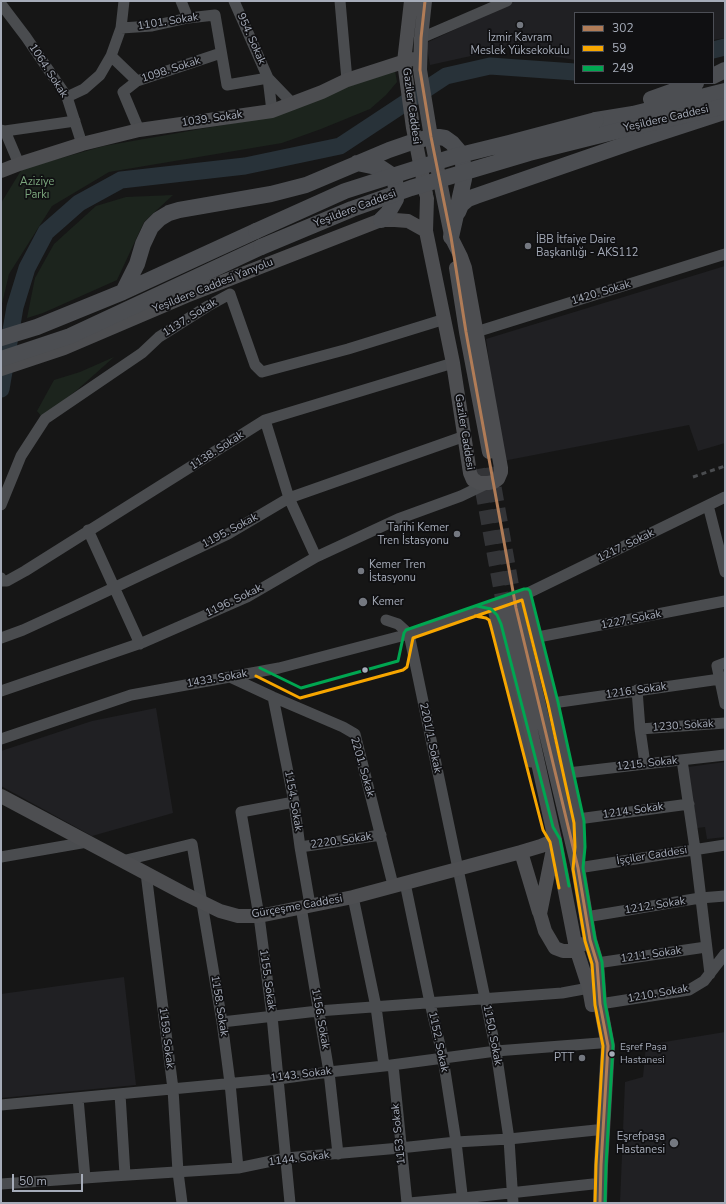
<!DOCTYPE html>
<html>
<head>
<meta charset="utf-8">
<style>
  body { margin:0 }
  #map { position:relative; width:726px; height:1204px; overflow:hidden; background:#161616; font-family:"Nunito Sans",sans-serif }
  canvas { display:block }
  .frame { position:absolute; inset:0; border:2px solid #a6acb9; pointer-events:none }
  .legend { position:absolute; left:574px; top:12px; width:140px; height:72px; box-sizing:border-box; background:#101012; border:1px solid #4c4e55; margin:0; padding:5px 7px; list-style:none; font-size:12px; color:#a6acb9 }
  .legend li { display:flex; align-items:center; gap:8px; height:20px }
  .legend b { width:20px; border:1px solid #4c4e55 }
  .scale { position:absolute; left:12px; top:1174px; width:71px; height:18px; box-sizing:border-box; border:2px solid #a6acb9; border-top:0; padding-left:5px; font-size:12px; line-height:14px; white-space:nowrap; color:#a6acb9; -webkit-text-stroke:3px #101012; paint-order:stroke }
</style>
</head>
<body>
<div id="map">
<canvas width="726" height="1204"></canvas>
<div class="frame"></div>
<ul class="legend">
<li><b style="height:5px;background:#b07c57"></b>302</li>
<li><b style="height:5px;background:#f7a600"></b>59</li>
<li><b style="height:5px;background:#00a651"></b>249</li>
</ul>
<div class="scale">50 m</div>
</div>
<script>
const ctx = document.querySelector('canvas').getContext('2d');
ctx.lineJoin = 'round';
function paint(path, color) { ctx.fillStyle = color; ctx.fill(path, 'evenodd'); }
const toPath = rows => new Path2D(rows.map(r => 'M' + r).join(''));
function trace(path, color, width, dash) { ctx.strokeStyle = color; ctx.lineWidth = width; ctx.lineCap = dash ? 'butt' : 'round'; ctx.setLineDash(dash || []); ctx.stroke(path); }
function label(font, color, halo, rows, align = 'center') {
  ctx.font = font + ' "Nunito Sans",sans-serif'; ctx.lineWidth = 3.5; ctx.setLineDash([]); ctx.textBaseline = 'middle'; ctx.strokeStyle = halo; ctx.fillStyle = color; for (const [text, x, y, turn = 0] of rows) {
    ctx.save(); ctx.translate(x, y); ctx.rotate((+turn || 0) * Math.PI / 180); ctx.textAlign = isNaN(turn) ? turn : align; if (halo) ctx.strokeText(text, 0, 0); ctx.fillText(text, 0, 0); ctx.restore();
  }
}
paint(toPath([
  [516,1,725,1,725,38,713,40,713,13,575,13,575,60,507,48,430,65,426,43],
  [725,266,725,443,698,451,689,425,503,461,486,339],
  [156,708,173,813,92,836,1,786,1,751,92,721],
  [725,762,725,837,707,839,705,827,697,828,688,767],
  [124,977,136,1085,1,1098,1,994],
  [725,1032,725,1203,620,1203,625,1082,643,1077,646,1045]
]), '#202023');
paint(toPath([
  [395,71,397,82,386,95,370,109,321,129,282,143,109,172,52,206,9,274,1,308,1,203,22,169,104,146,252,120,349,86],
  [173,195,144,222,117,280,43,313,27,318,35,278,54,244,96,206,126,197],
  [114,357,77,390,42,417,37,411,54,380,80,372]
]), '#1c241d');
trace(toPath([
  [713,50,725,47],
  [1,389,15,307,27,268,46,232,79,203,121,180,245,166,340,146,446,76,490,66,575,72]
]), '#283239', 17);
trace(toPath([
  [491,467,516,608],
  [478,469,504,609]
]), '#333437', 14, [14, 7]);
trace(toPath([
  [181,1,188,18],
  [234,1,268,78,272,111],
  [340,1,347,80],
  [1,4,26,37,67,97,82,144],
  [121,28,152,26,188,18,215,15,227,85,268,78],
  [421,38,507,1],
  [111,56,137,81],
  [268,78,293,104],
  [67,97,84,89,100,75,111,56,121,28,124,1],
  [1,130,5,131,75,121],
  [139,130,123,92,137,81,221,53],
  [5,131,19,164],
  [476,332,725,254],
  [265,420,289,498,316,557],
  [1,505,21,456,45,419,142,353,159,337,208,306,230,294,255,365,262,372,348,349,445,319],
  [708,505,725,572],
  [88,530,140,644],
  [1,578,3,581,7,581,25,571,265,420,453,363],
  [526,594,553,703,579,822,580,847,578,868,725,845],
  [501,602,494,607,494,613,531,762],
  [386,620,398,624,409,634,496,1051,509,1139,513,1203],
  [538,637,725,601],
  [1,638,23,630,71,608,228,534,289,498,465,436],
  [725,663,717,666,725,704],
  [230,677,273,697,343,727,355,734,393,885],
  [637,690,640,729,645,764],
  [1,691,144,642,247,597,316,557,398,519,461,496,488,483],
  [273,697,294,802,300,847,310,905],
  [553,703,720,679],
  [640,729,725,723],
  [1,739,131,695,279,668,409,634,526,594,725,497],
  [682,760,695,849,710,974],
  [568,773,645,764,725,755],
  [578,819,689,804],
  [300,847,381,835],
  [1,857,87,842],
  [122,861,192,844,222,1022,230,1083,238,1168],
  [146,873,173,1089,178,1172,182,1203],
  [405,883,430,1003,443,1058,456,1142,463,1203],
  [353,897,376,1007,384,1066],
  [301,907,329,1072,338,1154],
  [586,917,700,898,725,896],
  [597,963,706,947],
  [600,1004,689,990,704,981,725,954],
  [222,1022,318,1011,562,993,589,988],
  [393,1065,407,1203],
  [120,1094,125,1175],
  [78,1098,85,1178],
  [1,1105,278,1079,329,1072,384,1066,496,1051,600,1043],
  [1,1184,113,1176,238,1168,286,1158,400,1148,456,1142,509,1139,596,1130],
  [290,1203,272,1016,259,916,241,812,294,802],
  [409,1203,463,1198,593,1184]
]), '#4a4c4f', 11);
trace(toPath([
  [411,1,404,62,413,128,426,194],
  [425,1,421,38,420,70,431,137,451,235],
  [1,171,19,164,82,144,139,130,272,111,322,92,347,80,412,59],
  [427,198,426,231,453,363,470,473,473,480,476,481,479,483,488,483,494,482,498,479,501,472,501,468,465,268,461,257,451,237],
  [456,268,466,332,489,452],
  [1,369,64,348,186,296,381,220,395,220,408,221,426,231],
  [516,608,578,868,590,940,597,963,600,1004,608,1046,601,1165,600,1203],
  [504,609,555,840,576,948,589,988,592,1005],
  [1,796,183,893,220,911,238,916,259,916,353,897,521,852],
  [554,844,540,914,545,931,555,948,563,951,570,951,583,944],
  [539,912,521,852,541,846,555,840]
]), '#4d4e51', 14);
trace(toPath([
  [713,76,725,70],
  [651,99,696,83],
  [596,120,633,114,725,91],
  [357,163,381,168,390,174,395,181,396,189,396,199,388,213,381,220],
  [458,212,461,205,468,199,476,196,635,141,721,113],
  [123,292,137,264,143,244,151,227,159,219,169,213,179,210,271,194,306,185,389,150,415,141,431,137,439,137,445,138,452,143,458,150,463,163,464,179,451,237],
  [1,338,37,327,123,292,256,231],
  [1,359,70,336,261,247]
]), '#4c4e52', 16);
trace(toPath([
  [693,477,725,466]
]), '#4a4c4f', 3, [5, 4]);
trace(toPath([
  [256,231,345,191,414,169,456,156,509,143,596,120],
  [261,247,352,209,411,188,455,175,529,153,625,129,725,106]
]), '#4c4e52', 16);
trace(toPath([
  [425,1,421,38,420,70,431,137,451,237,466,332,516,608,578,868,590,940,597,963,600,1004,608,1046,601,1165,600,1203]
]), '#b07c57', 3);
trace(toPath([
  [475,616,486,618,489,620,491,627,543,830,550,842,559,888],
  [256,676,300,698,403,670,407,667,413,638,522,600,548,704,574,823,575,847,573,869,585,941,592,964,595,1005,603,1046,596,1165,595,1203]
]), '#f7a600', 3);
trace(toPath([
  [477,606,491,609,497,615,501,624,553,827,560,839,569,886],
  [260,668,301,688,398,661,404,633,406,630,524,589,528,589,530,591,558,702,584,821,585,847,583,868,595,939,602,962,605,1003,613,1045,606,1165,605,1203]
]), '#00a651', 3);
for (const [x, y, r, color] of [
  [520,25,4,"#747880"],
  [528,246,4,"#747880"],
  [457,534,4,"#747880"],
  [361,571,4,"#747880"],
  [363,602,5,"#747880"],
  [365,670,3.5,"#a6acb9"],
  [612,1054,3.5,"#a6acb9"],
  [582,1058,4,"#747880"],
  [674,1143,5,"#747880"]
]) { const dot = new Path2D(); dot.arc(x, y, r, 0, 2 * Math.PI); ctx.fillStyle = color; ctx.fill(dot); trace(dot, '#101012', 1.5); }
label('10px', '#a6acb9', '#101012', [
  ["Eşref Paşa",620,1048],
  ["Hastanesi",620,1061]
], 'left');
label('11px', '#a6acb9', '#101012', [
  ["1101. Sokak",168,22,-9],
  ["954. Sokak",251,39,66],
  ["1098. Sokak",171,70,-18],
  ["1064. Sokak",48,71,57],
  ["Gaziler Caddesi",411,106,82],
  ["1039. Sokak",212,119,-8],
  ["Yeşildere Caddesi",666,119,-13],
  ["Yeşildere Caddesi",355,209,-21],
  ["Yeşildere Caddesi Yanyolu",213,286,-22],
  ["1420. Sokak",601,293,-17],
  ["1137. Sokak",190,318,-32],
  ["Gaziler Caddesi",464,432,81],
  ["1138. Sokak",217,451,-33],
  ["1195. Sokak",230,531,-28],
  ["1217. Sokak",626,546,-26],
  ["1196. Sokak",234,601,-26],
  ["1227. Sokak",631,620,-11],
  ["1433. Sokak",217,679,-10],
  ["1216. Sokak",636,691,-8],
  ["1230. Sokak",683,726,-4],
  ["2201/1. Sokak",430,738,78],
  ["1215. Sokak",647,764,-6],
  ["2201. Sokak",362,767,74],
  ["1154. Sokak",293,801,80],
  ["1214. Sokak",633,811,-8],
  ["2220. Sokak",341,841,-8],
  ["İşçiler Caddesi",652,856,-9],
  ["1212. Sokak",655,906,-9],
  ["Gürçeşme Caddesi",297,907,-10],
  ["1211. Sokak",651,955,-8],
  ["1155. Sokak",267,980,82],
  ["1210. Sokak",658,994,-10],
  ["1158. Sokak",219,1006,81],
  ["1156. Sokak",320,1019,80],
  ["1150. Sokak",492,1035,79],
  ["1159. Sokak",166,1038,83],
  ["1152. Sokak",438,1042,78],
  ["1143. Sokak",301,1075,-7],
  ["1153. Sokak",399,1134,-96],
  ["1144. Sokak",299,1159,-7]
]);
label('11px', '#a6acb9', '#101012', [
  ["İzmir Kavram",520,38,"center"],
  ["Meslek Yüksekokulu",520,51,"center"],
  ["İBB İtfaiye Daire",536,240],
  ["Başkanlığı - AKS112",536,253],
  ["Tarihi Kemer",449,528,"right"],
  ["Tren İstasyonu",449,541,"right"],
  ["Kemer Tren",369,565],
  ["İstasyonu",369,578],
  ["Kemer",372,602],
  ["PTT",574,1058,"right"],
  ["Eşrefpaşa",665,1137,"right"],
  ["Hastanesi",665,1150,"right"]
], 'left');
label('11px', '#7ba67d', '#101012', [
  ["Aziziye",37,182],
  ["Parkı",37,195]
]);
</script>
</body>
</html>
